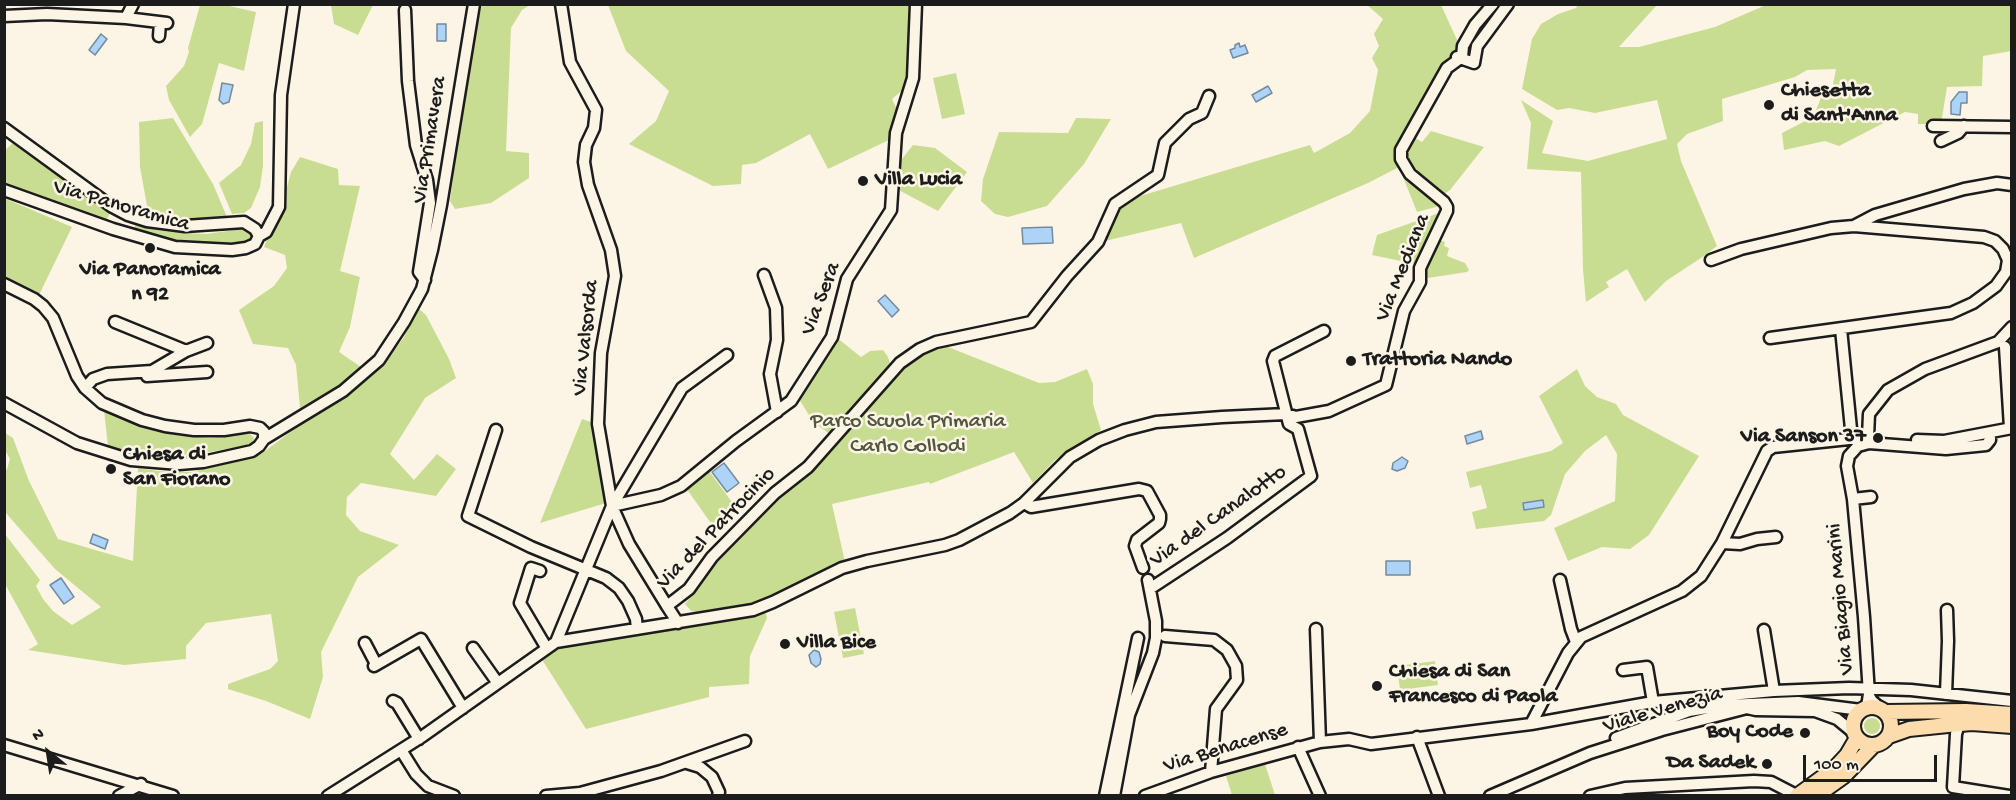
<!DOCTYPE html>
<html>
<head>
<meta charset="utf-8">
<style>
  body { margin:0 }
  #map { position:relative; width:2016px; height:800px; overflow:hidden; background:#fcf5e5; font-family:"Gochi Hand",sans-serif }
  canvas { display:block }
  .frame { position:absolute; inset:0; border:6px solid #1c1c1c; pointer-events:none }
  .north { position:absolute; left:18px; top:722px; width:60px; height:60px; -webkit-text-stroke:4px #fcf5e5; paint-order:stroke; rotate:330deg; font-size:16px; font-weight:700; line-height:24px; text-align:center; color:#1c1c1c }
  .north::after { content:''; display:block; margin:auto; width:21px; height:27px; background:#1c1c1c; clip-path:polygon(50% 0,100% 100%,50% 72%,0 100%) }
  .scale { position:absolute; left:1803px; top:755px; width:134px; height:27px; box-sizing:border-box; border:3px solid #1c1c1c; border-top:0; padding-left:8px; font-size:18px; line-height:21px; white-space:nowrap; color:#1c1c1c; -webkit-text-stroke:4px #fcf5e5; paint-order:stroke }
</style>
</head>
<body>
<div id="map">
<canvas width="2016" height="800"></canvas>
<div class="frame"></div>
<div class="north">N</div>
<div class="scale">100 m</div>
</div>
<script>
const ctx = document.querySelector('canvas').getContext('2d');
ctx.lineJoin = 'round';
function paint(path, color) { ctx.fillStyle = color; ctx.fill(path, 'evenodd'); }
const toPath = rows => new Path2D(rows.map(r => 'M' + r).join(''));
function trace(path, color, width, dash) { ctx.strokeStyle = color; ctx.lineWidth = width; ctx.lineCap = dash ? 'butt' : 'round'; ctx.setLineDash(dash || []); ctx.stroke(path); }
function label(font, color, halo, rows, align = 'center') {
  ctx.font = font + ' "Gochi Hand",sans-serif'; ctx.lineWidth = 5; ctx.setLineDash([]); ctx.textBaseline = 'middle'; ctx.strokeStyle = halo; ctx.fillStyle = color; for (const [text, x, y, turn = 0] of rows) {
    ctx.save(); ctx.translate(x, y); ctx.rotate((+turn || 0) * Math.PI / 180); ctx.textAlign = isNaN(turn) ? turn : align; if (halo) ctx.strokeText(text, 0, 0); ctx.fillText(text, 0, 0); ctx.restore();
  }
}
paint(toPath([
  [200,5,225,5,256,12,244,71,219,63,202,124,190,137,169,100,166,86,184,66,189,52,188,48],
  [331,5,331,4,373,5,358,35,334,24],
  [482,5,530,5,522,10,511,28,506,151,529,153,529,178,491,203,455,209,450,201,467,68],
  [608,5,913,5,909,77,905,88,892,99,900,116,891,139,828,169,810,134,756,163,742,165,741,184,713,186,629,144,656,121,669,91,626,51],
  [1367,5,1441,5,1458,42,1469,20,1483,5,1488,5,1460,50,1455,50,1450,68,1395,153,1400,167,1410,180,1440,206,1417,212,1399,167,1368,183,1194,258,1181,223,1105,241,1109,226,1120,207,1137,197,1310,145,1314,153,1350,133,1370,111,1378,70,1372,58,1379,46,1374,34,1383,19],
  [1578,5,1657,5,1619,47,1639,47,1715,27,1766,5,2011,5,2011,51,1983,56,1982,86,1947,87,1941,124,1918,124,1918,114,1905,112,1839,146,1825,141,1784,150,1782,133,1813,117,1821,98,1831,95,1836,69,1807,70,1795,77,1722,99,1723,121,1687,134,1677,144,1681,161,1717,246,1704,256,1666,281,1645,302,1627,269,1606,282,1609,287,1586,302,1583,270,1581,172,1527,169,1531,123,1521,100,1553,121,1542,153,1588,161,1667,139,1657,100,1595,113,1569,108,1557,110,1522,89,1532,39,1541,24,1558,14,1576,8],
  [956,73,965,114,942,119,933,78],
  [173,118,213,184,227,217,178,220,149,217,140,167,139,122],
  [1076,118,1111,119,1084,164,1047,206,1008,217,995,214,981,201,983,179,999,132,1068,133],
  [263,121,263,166,260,187,251,208,244,213,232,214,219,183,241,165,251,144,255,123],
  [1431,131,1484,147,1450,190,1443,195,1412,170,1404,159,1404,152,1413,137,1422,142],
  [13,143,110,213,107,219,109,220,108,222,5,183,4,151],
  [913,145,935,148,967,172,938,211,895,188,897,165],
  [300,157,338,169,339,185,360,186,340,271,360,277,350,327,339,352,361,367,337,386,300,408,296,365,288,348,253,344,239,310,274,286,287,268,285,255,264,247,284,198,291,172],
  [4,198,72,227,39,295,5,276],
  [1442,212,1443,214,1415,264,1372,255,1377,235],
  [136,224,157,230,187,233,206,234,248,228,252,232,252,237,248,242,236,244,166,240,130,231,131,228,134,228],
  [1439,240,1445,242,1444,246,1449,248,1447,256,1465,263,1469,270,1467,272,1428,278,1424,276,1424,271],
  [418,308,426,315,449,359,456,378,425,398,390,454,414,480,437,454,456,469,436,496,361,483,347,497,346,515,360,531,399,545,358,577,321,652,323,677,310,719,266,701,228,689,228,684,270,669,278,661,271,614,206,623,186,646,186,659,124,665,28,650,38,644,5,584,5,534,40,580,36,586,43,599,53,611,72,625,101,607,55,569,5,512,4,471,7,469,10,459,5,450,5,433,13,438,29,481,58,539,133,561,138,468,159,471,191,472,242,460,265,451,304,422,343,398,383,363,403,339],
  [836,337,861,357,870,351,883,350,888,357,891,367,830,434,814,423,797,396],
  [938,343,1039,383,1055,382,1087,369,1093,384,1093,404,1101,430,1055,460,1033,483,1014,452,930,484,929,482,832,504,845,562,763,601,696,612,691,611,685,604,722,556,774,498,907,361],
  [1577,369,1585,386,1597,397,1616,404,1623,415,1699,456,1649,535,1630,549,1602,547,1568,561,1554,528,1615,501,1617,454,1606,435,1585,451,1565,474,1551,515,1544,521,1476,529,1472,512,1487,508,1481,485,1470,488,1466,472,1551,451,1563,443,1539,396],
  [104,410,135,424,169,433,210,438,250,434,254,438,253,443,249,445,183,457,140,453,108,447],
  [582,419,594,423,603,467,606,503,540,523],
  [709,471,738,510,715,529,686,488],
  [855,608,864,654,843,658,834,612],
  [765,610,767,618,750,656,749,684,709,687,709,697,586,729,541,658,556,649,620,635,738,618],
  [1435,661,1438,685,1400,690,1397,666],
  '1864 726a8 8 0 1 1 16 0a8 8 0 1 1-16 0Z',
  [1265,764,1275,795,1232,795,1226,776]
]), '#c9dd92');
const water = toPath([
  [437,24,446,24,446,41,437,41,437,24],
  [101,34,107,39,95,55,89,50,101,34],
  [1239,43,1240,47,1245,45,1248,53,1233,58,1230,50,1235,48,1235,45,1239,43],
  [222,83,233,85,229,102,223,104,219,100,222,83],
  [1268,86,1272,93,1256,102,1252,95,1268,86],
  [1959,92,1967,92,1967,103,1961,103,1960,115,1951,114,1951,102,1959,92],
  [1052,227,1053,243,1023,244,1022,228,1052,227],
  [885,295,899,310,892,317,878,301,885,295],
  [1481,431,1483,439,1467,444,1465,436,1481,431],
  [1402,457,1408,461,1405,468,1397,471,1392,469,1393,463,1402,457],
  [724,463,739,483,727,492,712,472,724,463],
  [1543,500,1544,507,1524,510,1523,503,1543,500],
  [93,534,108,540,105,549,90,543,93,534],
  [1386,561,1410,561,1410,575,1386,575,1386,561],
  [61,578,74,597,64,604,50,585,61,578],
  [814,650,819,652,821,659,820,664,816,667,811,663,809,655,814,650]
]);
paint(water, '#add4f7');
trace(water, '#738a9f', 1.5);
const minor = toPath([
  [561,4,570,62,596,110,594,128,586,145,584,162,588,185,611,250,615,276,601,353,598,424,612,506,629,544,667,606],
  [405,10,408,81,416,145,427,180,430,203,419,272,425,280],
  [4,16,47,14,126,18,167,23],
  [126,18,133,4],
  [159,36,160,23],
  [1457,57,1474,63,1477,46,1508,4],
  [1933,126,2012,127],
  [4,128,111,206,128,215,147,221,185,226,244,222,255,229,259,236,255,244,246,248,232,250,175,247,113,229,4,190],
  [1941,141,1958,133,1964,126],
  [1854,226,1875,215,1964,189,1997,183,2012,185],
  [259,236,266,232,279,207,281,95,294,4],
  [1711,260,1741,249,1831,228,1854,226,1984,237,1995,241,2003,249,2008,260,2006,272,1996,286,1973,303,1951,313,1770,338],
  [764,275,776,308,777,340,770,374,777,412],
  [4,284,34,299,43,306,53,318,77,376,85,388,102,403,142,420,165,426,194,430,224,430,250,426,260,428,264,432,264,439,259,446,252,451,203,462,179,464,131,460,77,443,4,403],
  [115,322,186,351],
  [1841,329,1852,439],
  [2005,347,2010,428],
  [147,376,207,372],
  [85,388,93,379,107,374,152,371,186,351,207,343],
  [496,430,468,516,531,547,606,578,619,588,628,601,636,619,637,629],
  [264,439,343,391,379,360,404,322,422,289,432,250,441,205,474,4],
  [1917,440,1944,441,2012,428],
  [1853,499,1871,497],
  [1024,503,1031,507,1139,489,1147,491,1160,515,1160,519,1159,523,1137,540,1135,546,1143,568],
  [612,506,661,495,681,486,736,441,791,401,832,337,847,279,891,210,896,133,913,78,916,4],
  [1722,543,1740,544,1757,539,1776,537],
  [540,571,531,568,520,603,546,647],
  [1560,580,1571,629,1576,642],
  [1151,588,1227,538,1311,476,1298,429,1289,424,1273,361,1275,356,1324,331],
  [678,623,667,606,689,589,712,557,775,493,808,467,900,363,920,349,936,342,1031,322,1067,276,1098,242,1115,204,1158,175,1165,143,1189,119,1202,113,1209,96],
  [1316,629,1320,742],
  [1764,630,1774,691],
  [1165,636,1214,640,1227,650,1236,666,1237,680,1216,709,1211,772],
  [556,642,612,506,682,388,727,355],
  [365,643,376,664],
  [473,648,497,682],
  [374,666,421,639,463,708],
  [1623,670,1647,667,1653,702],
  [1946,694,1948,641,1947,610],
  [1869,696,1872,701,1880,708],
  [393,701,397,703,419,739],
  [1867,707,1869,694,1864,617,1853,499,1847,466,1849,456,1858,446,1869,443,1946,449,1986,445,1990,440,1990,433],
  [1531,724,1568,653,1581,637,1682,591,1701,576,1722,543,1767,451,1773,447,1868,437,1869,414,1888,390,1925,369,1998,342,2012,327],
  [1959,724,1956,734,1953,787,2009,796],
  [1417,737,1439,796],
  [1616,738,1689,711,1725,705,1798,702,1861,710],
  [4,745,173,796],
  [1298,747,1320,796],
  [401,750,416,774,428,786,454,796],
  [687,763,700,767,712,777,719,792,718,796],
  [119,796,141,784],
  [328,796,423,736,556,642,753,610,773,602,842,568,867,561,945,545,959,540,1010,513,1024,503,1070,457,1099,440,1125,430,1156,422,1222,417,1286,414,1296,417,1329,411,1386,385,1404,311,1420,282,1420,268,1447,211,1447,207,1444,202,1410,174,1401,159,1401,150,1447,68,1462,57,1463,46,1475,25,1493,4],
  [546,796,580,793,661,771,745,741],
  [1105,796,1138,638],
  [1114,796,1129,715,1153,653,1156,638,1156,621,1148,580],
  [1145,796,1211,772,1320,742,1349,739,1371,744,1531,724,1653,702,1774,691,1849,688,1911,690,2012,701],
  [1490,796,1590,753,1662,730,1747,708,1756,710,1815,711,1837,719,1854,733],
  [1590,796,1625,788,1754,781,1771,782,1798,796]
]);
const major = toPath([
  '1853 726a19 19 0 1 1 38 0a19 19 0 1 1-38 0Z',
  [1886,712,1966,711,2012,714],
  [1889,736,1909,729,1948,725,1972,723,2012,726],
  [1797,796,1834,769,1847,755,1857,738],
  [1816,796,1844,776,1873,746]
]);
trace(minor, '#1c1c1c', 15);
trace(major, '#1c1c1c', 18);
trace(minor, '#fcf5e5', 10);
trace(major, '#fcdcac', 14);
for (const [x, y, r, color] of [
  [1769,105,6,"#1c1c1c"],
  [863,181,6,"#1c1c1c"],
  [150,248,6,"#1c1c1c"],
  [1351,361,6,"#1c1c1c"],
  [1878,438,6,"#1c1c1c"],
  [111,469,6,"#1c1c1c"],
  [785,644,6,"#1c1c1c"],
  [1377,686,6,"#1c1c1c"],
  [1805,733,6,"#1c1c1c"],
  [1767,764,6,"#1c1c1c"]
]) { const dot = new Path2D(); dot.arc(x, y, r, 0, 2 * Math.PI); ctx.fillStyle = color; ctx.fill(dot); trace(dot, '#fcf5e5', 2); }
label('bold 22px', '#1c1c1c', '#fcf5e5', [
  ["Chiesetta",1781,92],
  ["di Sant'Anna",1781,117],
  ["Villa Lucia",875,181],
  ["Via Panoramica",150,271,"center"],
  ["n 92",150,296,"center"],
  ["Trattoria Nando",1363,361],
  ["Via Sanson 37",1866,438,"right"],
  ["Chiesa di",123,456],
  ["San Fiorano",123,481],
  ["Villa Bice",797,644],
  ["Chiesa di San",1389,673],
  ["Francesco di Paola",1389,698],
  ["Boy Code",1793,733,"right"],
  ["Da Sadek",1755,764,"right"]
], 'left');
label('22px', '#1c1c1c', '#fcf5e5', [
  ["Via Primavera",431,140,-81],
  ["Via Panoramica",121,207,16],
  ["Via Mediana",1404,268,-68],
  ["Via Sera",822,299,-69],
  ["Via Valsorda",587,338,-84],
  ["Via del Canalotto",1219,517,-35],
  ["Via del Patrocinio",717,529,-46],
  ["Via Biagio Marini",1842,599,-95],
  ["Viale Venezia",1663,711,-16],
  ["Via Benacense",1226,749,-17]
]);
label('22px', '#50563f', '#fcf5e5', [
  ["Parco Scuola Primaria",908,423],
  ["Carlo Collodi",908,448]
]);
</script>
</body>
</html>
